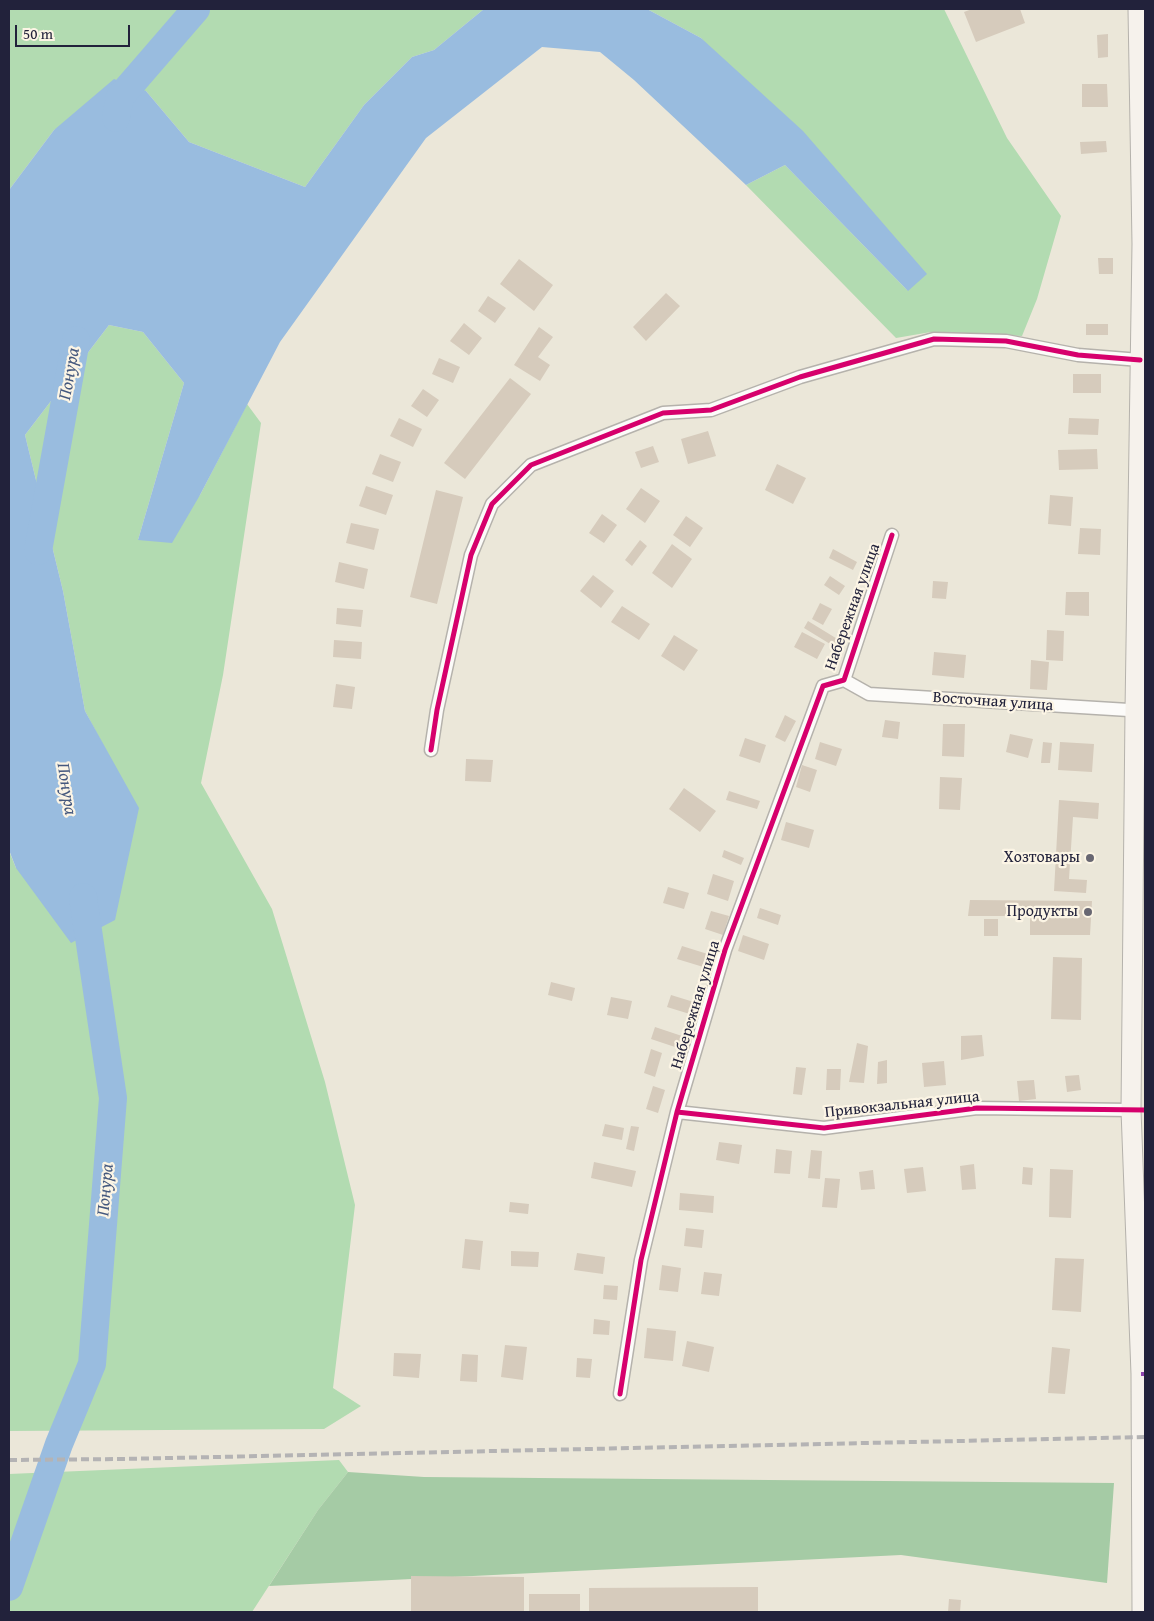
<!DOCTYPE html>
<html>
<head>
<meta charset="utf-8">
<style>
  body { margin:0 }
  #map { position:relative; width:1154px; height:1621px; overflow:hidden; background:#ebe7d9; font-family:"Gentium Book Plus",serif }
  canvas { display:block }
  .frame { position:absolute; inset:0; border:10px solid #22223b; pointer-events:none }
  .scale { position:absolute; left:15px; top:25px; width:115px; height:22px; box-sizing:border-box; border:2px solid #22223b; border-top:0; padding-left:6px; font-size:15px; line-height:18px; white-space:nowrap; color:#22223b; -webkit-text-stroke:4px #fcf5e5; paint-order:stroke }
</style>
</head>
<body>
<div id="map">
<canvas width="1154" height="1621"></canvas>
<div class="frame"></div>
<div class="scale">50 m</div>
</div>
<script>
const ctx = document.querySelector('canvas').getContext('2d');
ctx.lineJoin = 'round';
function paint(path, color) { ctx.fillStyle = color; ctx.fill(path, 'evenodd'); }
const toPath = rows => new Path2D(rows.map(r => 'M' + r).join(''));
function trace(path, color, width, dash) { ctx.strokeStyle = color; ctx.lineWidth = width; ctx.lineCap = dash ? 'butt' : 'round'; ctx.setLineDash(dash || []); ctx.stroke(path); }
function label(font, color, halo, rows, align = 'center') {
  ctx.font = font + ' "Gentium Book Plus",serif'; ctx.lineWidth = 4.5; ctx.setLineDash([]); ctx.textBaseline = 'middle'; ctx.strokeStyle = halo; ctx.fillStyle = color; for (const [text, x, y, turn = 0] of rows) {
    ctx.save(); ctx.translate(x, y); ctx.rotate((+turn || 0) * Math.PI / 180); ctx.textAlign = isNaN(turn) ? turn : align; if (halo) ctx.strokeText(text, 0, 0); ctx.fillText(text, 0, 0); ctx.restore();
  }
}
paint(toPath([
  [9,9,484,9,434,50,412,57,364,105,305,187,189,142,146,91,54,130,9,190],
  [647,9,944,9,1007,138,1061,216,1037,299,1022,336,931,332,896,338,746,185,785,165,908,291,701,38],
  [109,325,143,332,184,383,138,540,200,495,247,404,261,423,223,675,201,783,272,909,325,1082,355,1205,333,1388,361,1406,324,1429,9,1431,9,851,16,868,110,758,85,711,63,591,25,435],
  [339,1460,348,1472,318,1510,252,1612,9,1612,9,1474]
]), '#b2dbb1');
paint(toPath([
  [348,1472,424,1477,1114,1483,1107,1583,901,1555,269,1586,318,1510]
]), '#a5cba5');
paint(toPath([
  [484,9,647,9,701,38,803,131,927,274,908,291,785,165,746,185,634,80,600,52,542,47,426,138,280,342,200,495,172,543,138,540,184,383,143,332,109,325,25,435,63,591,85,711,139,808,115,920,71,943,16,868,9,850,9,190,54,130,114,79,146,91,189,142,305,187,364,105,412,57,434,50]
]), '#99bcdf');
trace(toPath([
  [116,118,120,97,196,9],
  [38,551,76,340],
  [9,1587,59,1444,92,1364,113,1098,83,897]
]), '#99bcdf', 28);
paint(toPath([
  [972,9,1020,9,1025,23,976,42,964,12],
  [1108,34,1108,57,1098,58,1097,35],
  [1082,84,1107,84,1108,107,1082,107],
  [1106,141,1107,152,1081,154,1080,142],
  [1098,258,1113,258,1113,274,1099,274],
  [519,259,553,285,534,311,500,284],
  [666,293,680,306,646,341,633,327],
  [488,296,506,308,495,323,478,311],
  [464,323,482,338,469,355,450,341],
  [1086,324,1108,324,1108,335,1086,335],
  [539,327,553,337,538,357,550,365,540,381,514,365],
  [439,358,460,367,453,383,432,374],
  [1073,374,1101,374,1101,393,1073,393],
  [510,378,531,394,465,479,444,463],
  [423,389,439,400,427,417,411,406],
  [399,418,422,429,413,447,390,436],
  [1069,418,1099,419,1098,435,1068,434],
  [708,431,716,456,688,464,681,439],
  [653,446,659,462,641,468,635,452],
  [1097,449,1098,469,1059,470,1058,450],
  [380,454,401,462,393,482,372,474],
  [777,464,806,478,793,504,765,490],
  [366,486,393,495,386,515,359,506],
  [641,488,660,501,645,523,626,509],
  [436,490,463,497,437,604,410,597],
  [1050,495,1073,497,1071,526,1048,524],
  [602,514,617,525,604,543,589,533],
  [686,516,703,528,690,547,673,535],
  [351,523,379,529,374,550,346,543],
  [1080,528,1101,529,1100,555,1078,554],
  [640,540,647,546,632,566,625,560],
  [672,544,692,559,672,588,652,573],
  [833,549,857,562,853,570,829,558],
  [339,562,368,569,364,589,335,582],
  [593,575,614,591,601,608,580,591],
  [830,576,845,586,839,595,824,585],
  [933,581,948,582,946,599,932,598],
  [1066,592,1089,592,1089,616,1065,615],
  [820,603,832,609,823,625,812,619],
  [622,606,650,624,639,640,611,622],
  [337,608,363,610,361,627,336,624],
  [808,621,839,640,835,647,804,628],
  [1047,630,1064,631,1063,661,1046,660],
  [802,632,825,644,817,659,794,647],
  [674,635,698,650,684,671,661,656],
  [334,640,362,642,361,659,333,657],
  [934,652,966,655,964,678,932,675],
  [1031,660,1049,662,1047,690,1030,689],
  [336,684,355,687,352,709,333,707],
  [785,715,796,721,785,742,775,737],
  [885,720,900,722,898,739,882,737],
  [943,724,965,724,964,757,942,756],
  [1010,734,1033,739,1028,758,1006,752],
  [745,738,766,745,760,763,739,756],
  [820,742,842,749,836,766,815,759],
  [1043,742,1052,743,1050,763,1041,763],
  [1060,742,1094,744,1092,772,1058,770],
  [466,759,493,760,491,782,465,781],
  [802,765,817,770,810,792,796,787],
  [940,777,962,778,960,810,939,809],
  [684,788,716,811,700,832,669,809],
  [729,791,760,801,757,809,726,800],
  [1059,800,1099,803,1098,819,1073,817,1069,879,1087,880,1086,893,1054,891],
  [786,822,814,830,809,848,781,840],
  [724,850,744,858,741,865,722,857],
  [713,874,734,881,728,901,707,894],
  [668,887,689,893,684,909,663,903],
  [970,900,1092,901,1090,935,1030,935,1030,916,968,916],
  [760,908,781,915,778,925,757,918],
  [711,911,729,916,723,935,705,929],
  [984,919,998,919,998,936,984,936],
  [743,935,769,944,764,960,738,951],
  [682,946,714,956,710,969,677,959],
  [1053,957,1082,958,1081,1020,1051,1019],
  [551,982,575,988,572,1001,548,995],
  [671,995,697,1003,693,1015,667,1007],
  [611,997,632,1001,628,1019,607,1015],
  [655,1027,685,1037,681,1049,651,1039],
  [982,1035,984,1056,961,1060,961,1036],
  [857,1043,868,1046,864,1083,849,1082],
  [651,1049,662,1053,655,1077,644,1073],
  [887,1060,887,1083,877,1084,878,1062],
  [944,1061,946,1085,924,1087,922,1063],
  [796,1067,806,1068,802,1095,793,1094],
  [827,1069,841,1069,840,1090,826,1090],
  [1079,1075,1081,1090,1067,1092,1065,1076],
  [1034,1080,1036,1099,1019,1101,1017,1081],
  [653,1086,665,1090,658,1113,646,1109],
  [605,1124,624,1128,622,1140,602,1136],
  [631,1126,639,1127,634,1151,626,1149],
  [719,1142,742,1145,739,1164,716,1160],
  [776,1149,792,1151,790,1174,774,1173],
  [811,1150,822,1151,820,1179,808,1178],
  [594,1162,636,1171,632,1187,591,1178],
  [974,1164,976,1189,962,1190,960,1166],
  [923,1167,926,1191,907,1193,904,1169],
  [1023,1167,1033,1168,1032,1185,1022,1184],
  [1050,1169,1073,1170,1071,1218,1049,1217],
  [873,1170,875,1189,861,1190,859,1172],
  [825,1178,840,1179,837,1208,822,1207],
  [680,1193,714,1196,713,1213,679,1210],
  [510,1202,529,1204,528,1214,509,1212],
  [686,1228,704,1230,702,1248,684,1246],
  [465,1239,483,1241,480,1270,462,1268],
  [511,1251,539,1252,538,1267,511,1266],
  [577,1253,605,1257,603,1274,574,1270],
  [1055,1258,1084,1259,1081,1312,1052,1310],
  [662,1265,681,1268,678,1292,659,1290],
  [704,1272,722,1274,719,1296,701,1294],
  [604,1285,618,1286,617,1300,603,1299],
  [594,1319,610,1321,609,1335,593,1334],
  [647,1328,676,1331,673,1361,644,1358],
  [687,1341,714,1347,709,1372,682,1366],
  [505,1345,527,1347,523,1380,501,1377],
  [1052,1347,1070,1349,1065,1394,1048,1393],
  [394,1353,421,1354,419,1378,393,1376],
  [462,1354,478,1355,477,1382,460,1381],
  [577,1358,592,1359,590,1378,576,1377],
  [411,1576,524,1577,524,1612,411,1612],
  [758,1587,758,1612,589,1612,589,1588],
  [529,1594,580,1594,580,1612,529,1612],
  [949,1599,961,1600,960,1612,948,1612]
]), '#d6cbbc');
const minor = toPath([
  [844,680,869,694,1145,711],
  [431,750,437,710,471,555,492,504,531,465,663,413,711,410,800,377,934,339,1006,341,1078,355,1140,360],
  [677,1112,824,1128,977,1108,1131,1110],
  [620,1394,641,1260,677,1112,725,950,823,686,844,680,892,535]
]);
const secondary = toPath([
  [1138,9,1142,244,1135,711,1131,1110,1141,1374,1142,1612]
]);
trace(minor, '#b5b2ac', 15);
trace(secondary, '#b5b2ac', 21);
trace(minor, '#fcfbf9', 12);
trace(secondary, '#f6f2ec', 19);
trace(toPath([
  [9,1460,123,1459,1145,1437]
]), '#b4b3b4', 4, [8, 4]);
trace(toPath([
  [1141,1374,1145,1374]
]), '#8e44ad', 4, [8, 4]);
trace(toPath([
  [431,750,437,710,471,555,492,504,531,465,663,413,711,410,800,377,934,339,1006,341,1078,355,1140,360],
  [677,1112,824,1128,977,1108,1145,1110],
  [620,1394,641,1260,677,1112,725,950,823,686,844,680,892,535]
]), '#d6006c', 5);
for (const [x, y, r, color] of [
  [1090,858,5,"#686772"],
  [1088,912,5,"#686772"]
]) { const dot = new Path2D(); dot.arc(x, y, r, 0, 2 * Math.PI); ctx.fillStyle = color; ctx.fill(dot); trace(dot, '#fcf5e5', 2); }
label('16px', '#22223b', '#fcf5e5', [
  ["Набережная улица",853,607,-70],
  ["Восточная улица",993,702,4],
  ["Набережная улица",696,1005,-73],
  ["Привокзальная улица",902,1105,-6]
]);
label('16px', '#22223b', '#fcf5e5', [
  ["Хозтовары",1080,858],
  ["Продукты",1078,912]
], 'right');
label('italic 18px', '#44587e', '#fcf5e5', [
  ["Понура",70,374,-80],
  ["Понура",66,789,81],
  ["Понура",106,1190,-85]
]);
</script>
</body>
</html>
